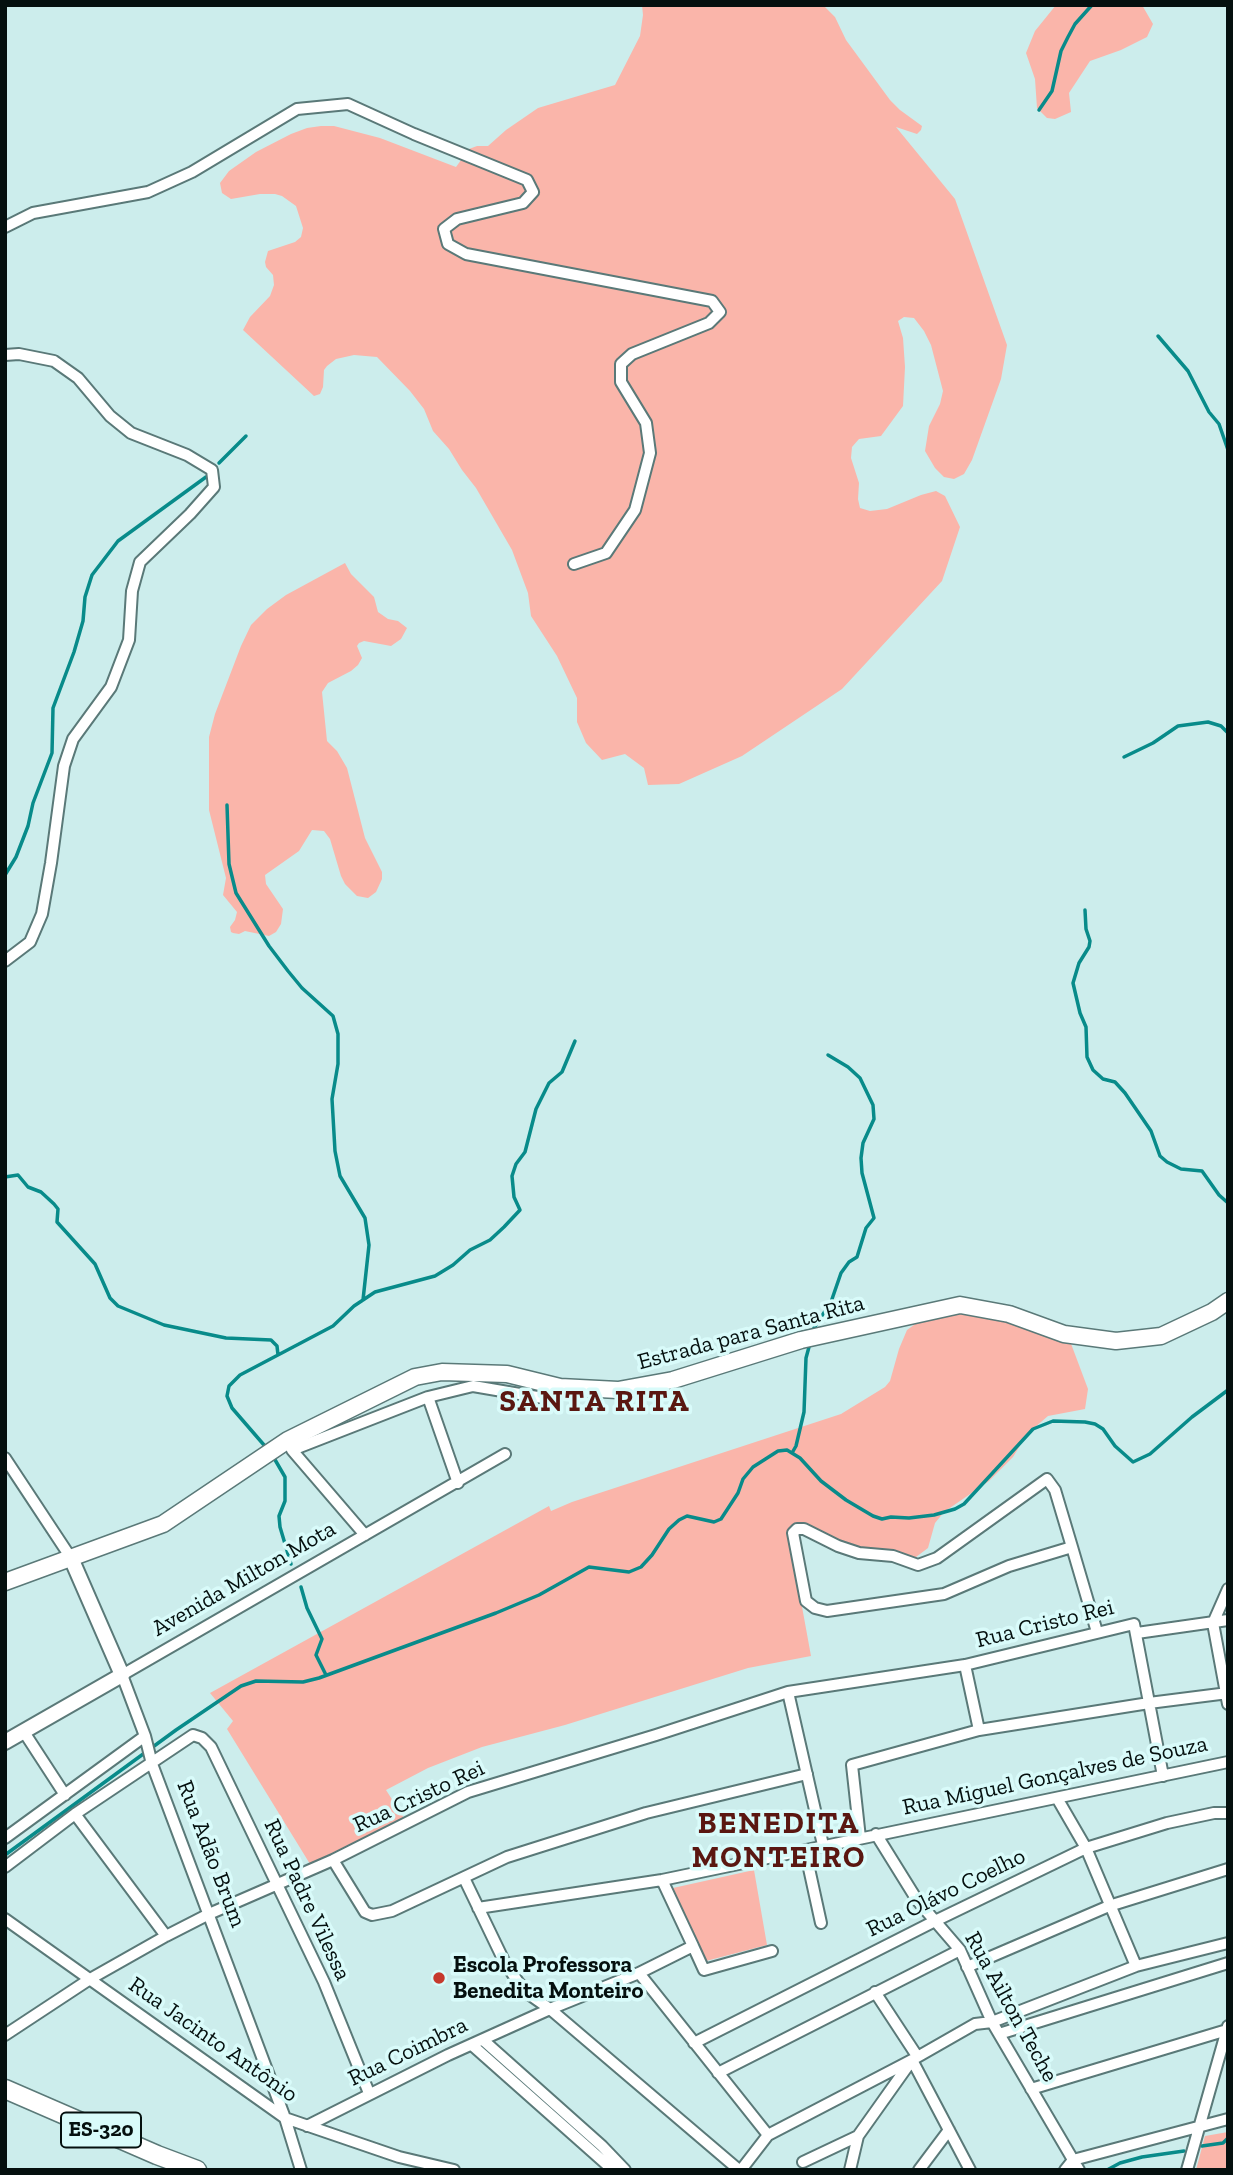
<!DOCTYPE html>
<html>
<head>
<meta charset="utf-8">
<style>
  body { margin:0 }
  #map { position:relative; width:1233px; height:2175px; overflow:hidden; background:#ccedec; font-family:"Zilla Slab",serif }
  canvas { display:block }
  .frame { position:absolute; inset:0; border:7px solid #05100f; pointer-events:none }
</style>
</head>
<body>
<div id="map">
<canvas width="1233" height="2175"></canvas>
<div class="frame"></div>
</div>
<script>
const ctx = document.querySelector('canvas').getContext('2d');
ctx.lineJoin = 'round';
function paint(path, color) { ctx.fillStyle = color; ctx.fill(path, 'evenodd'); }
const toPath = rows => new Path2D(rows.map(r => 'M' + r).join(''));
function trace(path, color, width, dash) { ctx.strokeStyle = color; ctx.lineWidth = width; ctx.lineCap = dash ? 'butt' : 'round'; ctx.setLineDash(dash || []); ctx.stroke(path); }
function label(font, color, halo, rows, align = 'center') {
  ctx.font = font + ' "Zilla Slab",serif'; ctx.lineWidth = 7; ctx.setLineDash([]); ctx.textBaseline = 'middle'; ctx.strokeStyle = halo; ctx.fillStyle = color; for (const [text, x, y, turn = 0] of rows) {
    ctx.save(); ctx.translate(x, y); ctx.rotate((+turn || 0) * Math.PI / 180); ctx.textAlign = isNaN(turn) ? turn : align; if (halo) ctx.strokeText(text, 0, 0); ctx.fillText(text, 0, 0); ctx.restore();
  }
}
paint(toPath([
  [642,5,823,5,835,17,846,40,890,100,900,110,922,126,921,130,917,134,896,127,955,199,1007,345,1001,379,972,460,964,474,954,479,944,477,935,468,925,451,929,426,940,404,943,391,931,345,924,331,914,318,904,317,898,321,903,338,905,367,903,406,881,436,859,439,852,447,851,458,859,483,858,499,860,508,870,511,887,509,921,495,936,491,945,496,960,527,942,581,842,689,742,756,679,784,648,785,644,768,625,754,602,760,586,743,577,722,577,698,557,656,531,616,528,593,512,550,476,488,462,470,449,449,433,431,424,409,410,391,377,357,354,355,336,359,327,366,324,370,323,387,320,394,314,396,243,330,250,317,270,296,274,285,273,275,266,267,265,262,268,251,295,242,301,237,303,228,296,206,282,196,275,194,260,194,231,199,222,193,220,183,229,171,256,152,291,134,307,128,321,126,334,126,380,138,456,167,469,149,477,146,488,146,506,130,538,108,615,85,640,36,643,15],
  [1056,5,1142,5,1153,24,1147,37,1121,50,1090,61,1069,93,1071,112,1055,119,1047,118,1037,108,1035,79,1026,53,1035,31],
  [345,563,351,574,374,597,378,612,388,619,398,621,407,628,401,639,391,646,364,641,359,643,357,646,362,658,358,665,351,671,328,683,322,692,327,741,337,751,347,768,365,838,382,872,382,879,376,892,368,898,357,896,345,884,341,876,330,839,324,831,312,830,299,851,265,875,266,884,283,909,281,924,276,932,269,936,245,931,239,934,233,933,231,932,230,927,235,920,237,912,223,895,226,878,209,810,209,737,215,714,241,646,251,625,267,609,286,595],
  [960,1310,1067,1333,1088,1389,1085,1409,1048,1416,1027,1434,1013,1457,989,1481,944,1512,935,1523,928,1548,916,1557,899,1557,853,1549,798,1526,788,1530,811,1656,748,1668,565,1725,482,1747,428,1768,386,1790,404,1818,310,1864,227,1729,233,1721,210,1693,549,1506,551,1511,572,1502,841,1414,885,1387,890,1381,899,1349,907,1330,922,1319],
  [754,1870,767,1945,706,1961,673,1888],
  [1228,2132,1228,2170,1196,2170,1205,2136]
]), '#fab5aa');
trace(toPath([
  [1039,110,1052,91,1061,51,1068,37,1075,24,1092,5],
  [1158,336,1188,371,1209,412,1219,424,1228,450],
  [219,463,246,436],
  [1124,757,1153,743,1178,726,1208,722,1221,726,1228,733],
  [227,805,229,864,236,893,269,946,288,971,302,988,333,1016,338,1034,338,1064,332,1099,335,1151,340,1176,365,1218,369,1245,363,1300],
  [5,875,16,857,28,826,33,803,52,753,53,708,74,652,83,621,85,597,92,575,118,541,206,477],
  [1085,910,1086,929,1090,941,1089,947,1079,963,1073,983,1080,1013,1086,1027,1087,1057,1093,1070,1103,1079,1115,1082,1125,1093,1151,1131,1160,1156,1167,1162,1181,1169,1202,1171,1219,1195,1228,1203],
  [5,1177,18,1175,28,1187,41,1192,54,1204,58,1209,57,1222,95,1264,110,1298,118,1306,164,1325,226,1338,271,1340,277,1346,278,1355],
  [814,1328,831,1302,841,1273,849,1262,857,1257,866,1228,874,1218,862,1173,861,1158,863,1143,874,1119,873,1105,860,1078,848,1067,828,1055],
  [264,1445,232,1408,227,1396,229,1386,240,1375,333,1326,354,1306,375,1292,435,1276,453,1265,470,1250,490,1240,504,1227,520,1210,514,1197,512,1176,516,1164,525,1152,536,1109,549,1083,562,1072,575,1041],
  [792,1453,796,1446,804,1412,806,1358,809,1347],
  [274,1458,285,1477,285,1501,279,1516,280,1527,291,1564],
  [301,1587,307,1608,322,1639,316,1655,326,1675],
  [5,1855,176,1730,241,1686,256,1681,303,1682,319,1678,496,1613,539,1595,589,1567,629,1572,641,1567,652,1555,669,1529,679,1520,687,1516,714,1522,721,1519,738,1493,743,1479,753,1467,778,1451,787,1450,800,1458,821,1481,846,1500,873,1516,882,1519,891,1517,909,1518,934,1515,955,1509,964,1504,1033,1429,1053,1421,1085,1422,1095,1424,1103,1429,1115,1446,1133,1462,1150,1454,1192,1417,1228,1390],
  [1202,2146,1223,2143,1228,2138],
  [1107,2170,1120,2163,1142,2157,1184,2151]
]), '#088b8a', 3.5);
const minor = toPath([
  [5,227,33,213,148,192,192,172,297,109,348,104,414,134,527,180,533,192,523,203,457,219,444,229,448,244,466,254,712,301,720,312,709,323,632,354,621,364,621,382,646,423,650,453,635,510,606,553,574,564],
  [5,355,19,354,54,361,78,378,110,416,131,433,187,455,212,470,214,487,190,514,140,562,132,591,129,640,111,687,73,739,64,766,51,863,42,914,30,942,5,961],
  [428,1397,458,1483],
  [288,1440,292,1450,428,1397,473,1386,549,1399,560,1387],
  [292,1450,365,1535],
  [5,1458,71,1558],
  [1072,1547,1009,1566,944,1594,827,1611,815,1608,806,1601,793,1533,797,1529,804,1529,838,1546,859,1553,893,1556,918,1565,937,1558,1047,1479,1055,1490,1072,1547,1097,1632],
  [1228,1589,1213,1623,1228,1704],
  [1137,1633,1228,1620],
  [965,1665,979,1730],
  [788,1692,823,1845],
  [24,1732,65,1795],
  [1057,1798,1086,1848,1136,1966],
  [75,1814,166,1936],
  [876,1834,917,1900,960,1950,992,2022,1079,2170],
  [5,1838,145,1736],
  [860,1838,852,1765,979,1730,1149,1703,1228,1693],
  [805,1850,821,1923],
  [333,1860,365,1912,372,1915,392,1911,507,1857,646,1813,807,1774],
  [5,1867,75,1814,193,1735,202,1738,211,1747,324,1982,369,2093],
  [464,1878,504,1961,518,1982,530,1995,550,2009,739,2170],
  [478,1908,662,1880,1228,1762],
  [5,1919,285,2118,399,2157,454,2170],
  [693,1946,704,1970,772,1951],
  [967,1967,1109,1906,1228,1869],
  [639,1973,768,2135],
  [875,1992,917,2056],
  [999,2034,1228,1963],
  [5,2035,90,1979,166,1936,209,1914,333,1860,468,1792,656,1735,788,1692,965,1665,1134,1624,1163,1776],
  [483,2040,602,2146,625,2170],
  [694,2043,935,1921,1086,1848,1167,1823,1214,1813,1228,1813],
  [472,2045,613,2170],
  [718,2073,960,1950],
  [1031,2089,1227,2030],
  [307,2126,448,2055,550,2009,639,1973,693,1946,662,1880],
  [803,2162,858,2136],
  [301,2170,285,2118,152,1764,145,1736,122,1675,505,1454],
  [741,2170,768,2135,912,2060,975,2024,992,2022,1136,1966,1228,1943],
  [850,2170,858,2136,912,2060,970,2170],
  [919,2170,949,2130],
  [1065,2170,1073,2160,1228,2119],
  [1187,2170,1228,2026]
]);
const tertiary = toPath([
  [5,1742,122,1675,71,1558]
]);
const secondary = toPath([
  [5,1582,163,1524,288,1440,415,1377,442,1372,507,1374,560,1387,618,1390,673,1380,801,1340,960,1305,1009,1314,1064,1334,1116,1341,1161,1336,1212,1312,1228,1301]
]);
const primary = toPath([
  [5,2089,157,2155,197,2170]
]);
trace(minor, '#5a7978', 14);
trace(tertiary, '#5a7978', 18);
trace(secondary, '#5a7978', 19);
trace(primary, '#5a7978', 21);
trace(minor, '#fff', 10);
trace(tertiary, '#fff', 14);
trace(secondary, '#fff', 16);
trace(primary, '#fff', 18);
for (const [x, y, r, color] of [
  [439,1978,7,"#c6392d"]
]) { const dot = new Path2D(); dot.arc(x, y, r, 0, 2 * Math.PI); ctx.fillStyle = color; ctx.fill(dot); trace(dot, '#d9fbfa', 2.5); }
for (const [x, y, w] of [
  [101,2130,80]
]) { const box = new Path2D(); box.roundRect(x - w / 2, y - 17.5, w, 35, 5); ctx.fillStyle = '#d9fbfa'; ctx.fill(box); trace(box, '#05100f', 2); }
label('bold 21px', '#05100f', null, [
  ["ES-320",101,2130]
]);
label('23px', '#05100f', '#d9fbfa', [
  ["Estrada para Santa Rita",751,1333,-15],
  ["Avenida Milton Mota",244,1579,-30],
  ["Rua Cristo Rei",1045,1624,-14],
  ["Rua Miguel Gonçalves de Souza",1055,1776,-12],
  ["Rua Cristo Rei",419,1797,-25],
  ["Rua Adão Brum",211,1854,69],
  ["Rua Olávo Coelho",946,1893,-26],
  ["Rua Padre Vilessa",307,1900,65],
  ["Rua Ailton Teche",1011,2007,61],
  ["Rua Jacinto Antônio",213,2040,35],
  ["Rua Coimbra",408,2052,-26]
]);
label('bold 23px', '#05100f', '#d9fbfa', [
  ["Escola Professora",453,1965],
  ["Benedita Monteiro",453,1991]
], 'left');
ctx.letterSpacing = '2px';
label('bold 30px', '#5a1711', '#d9fbfa', [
  ["SANTA RITA",595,1402],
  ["BENEDITA",779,1824],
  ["MONTEIRO",779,1858]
]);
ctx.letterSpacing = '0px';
</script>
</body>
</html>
